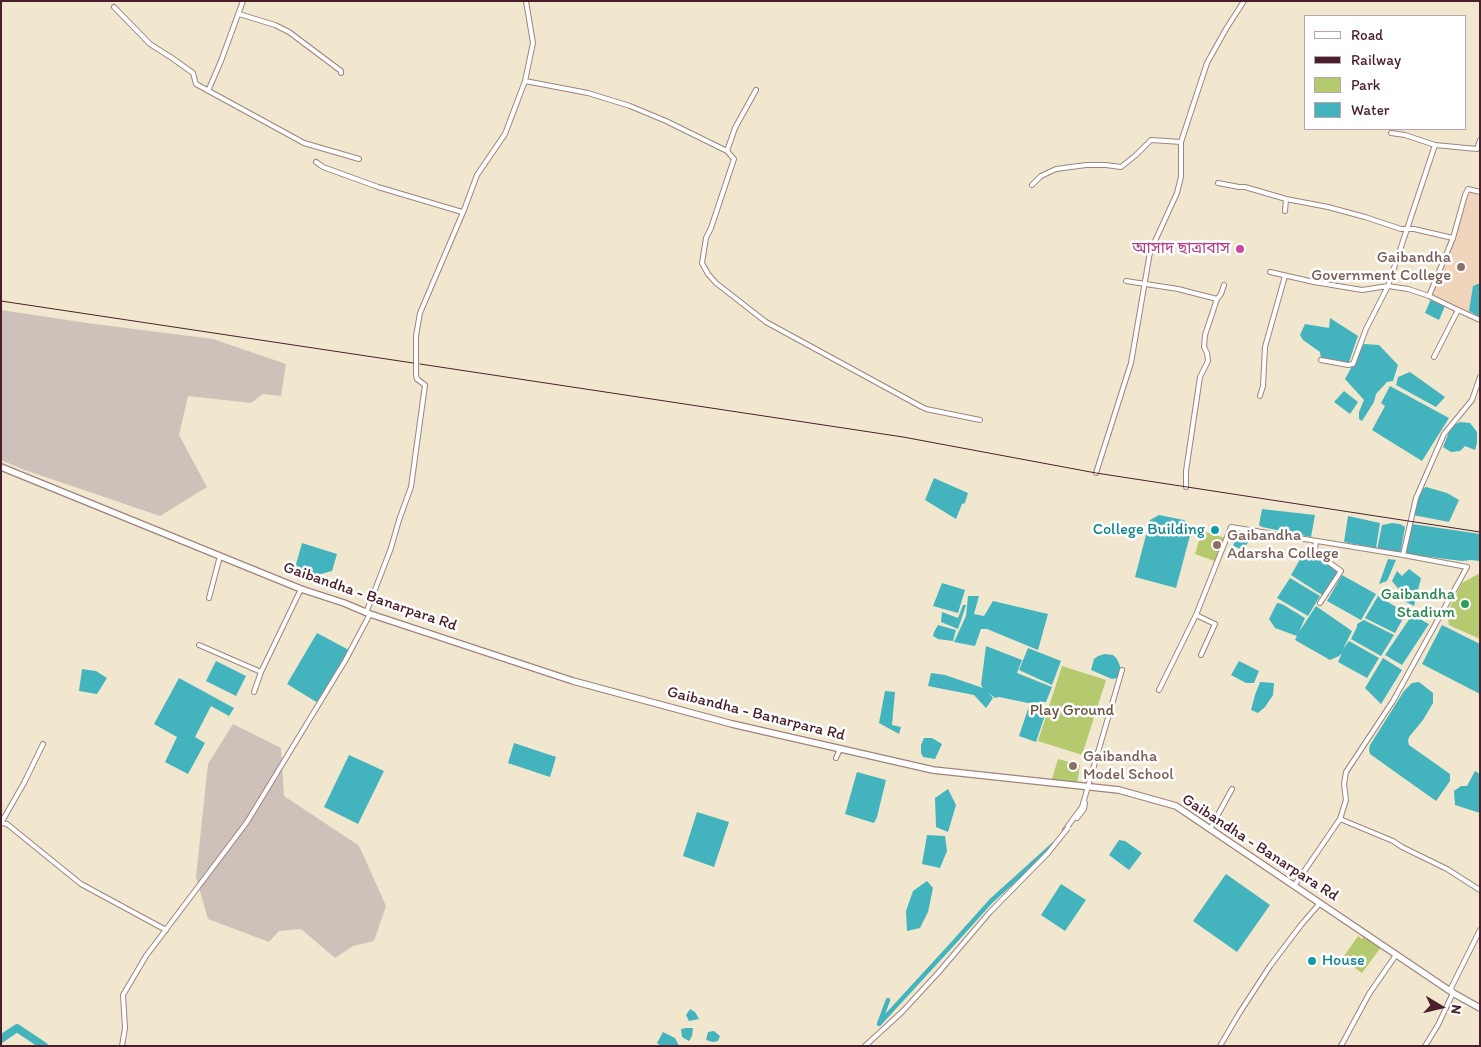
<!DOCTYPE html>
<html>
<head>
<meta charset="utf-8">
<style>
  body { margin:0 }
  #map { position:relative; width:1481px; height:1047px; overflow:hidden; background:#f1e7cf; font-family:Itim,sans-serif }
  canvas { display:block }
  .frame { position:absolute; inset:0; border:2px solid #4a1f2b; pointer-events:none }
  .legend { position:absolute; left:1304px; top:15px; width:162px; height:115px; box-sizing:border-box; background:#fff; border:1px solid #b7a5aa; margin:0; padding:6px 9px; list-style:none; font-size:15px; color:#4a1f2b }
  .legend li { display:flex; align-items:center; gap:10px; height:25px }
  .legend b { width:25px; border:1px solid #b7a5aa }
  .north { position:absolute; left:1416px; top:982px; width:50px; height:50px; -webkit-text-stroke:4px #fff; paint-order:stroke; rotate:99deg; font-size:14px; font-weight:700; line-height:20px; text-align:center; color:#4a1f2b }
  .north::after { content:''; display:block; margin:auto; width:18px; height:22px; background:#4a1f2b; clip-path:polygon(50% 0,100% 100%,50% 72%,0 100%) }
</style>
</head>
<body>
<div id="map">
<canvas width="1481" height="1047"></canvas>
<div class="frame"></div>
<ul class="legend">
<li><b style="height:6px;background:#fff"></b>Road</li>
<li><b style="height:6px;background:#4a1f2b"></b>Railway</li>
<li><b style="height:14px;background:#b5ca6e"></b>Park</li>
<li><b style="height:14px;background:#43b3bd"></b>Water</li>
</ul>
<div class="north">N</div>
</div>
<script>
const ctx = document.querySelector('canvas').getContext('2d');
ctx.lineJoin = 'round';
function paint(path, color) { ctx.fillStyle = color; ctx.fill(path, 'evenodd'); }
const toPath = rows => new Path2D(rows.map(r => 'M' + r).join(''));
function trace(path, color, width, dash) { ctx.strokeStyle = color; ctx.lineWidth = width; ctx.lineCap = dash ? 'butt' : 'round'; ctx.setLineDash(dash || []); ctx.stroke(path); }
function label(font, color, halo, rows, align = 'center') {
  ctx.font = font + ' Itim,"Noto Sans Bengali",sans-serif'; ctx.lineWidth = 5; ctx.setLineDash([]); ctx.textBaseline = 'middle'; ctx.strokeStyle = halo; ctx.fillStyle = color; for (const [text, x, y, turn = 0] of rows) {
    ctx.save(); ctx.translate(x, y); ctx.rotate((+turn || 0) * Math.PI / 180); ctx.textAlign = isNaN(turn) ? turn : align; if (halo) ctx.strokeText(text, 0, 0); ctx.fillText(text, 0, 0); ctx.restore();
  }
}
paint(toPath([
  [1469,189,1480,192,1480,318,1430,295,1454,239]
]), '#f0d5bc');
paint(toPath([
  [1,310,87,323,213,339,286,364,281,396,263,394,251,403,188,396,179,435,207,487,160,516,22,469,1,460],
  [233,724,281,748,284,796,358,845,361,850,386,906,374,941,353,946,335,958,301,929,279,931,269,942,208,919,196,877,208,764]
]), '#cec1b9');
paint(toPath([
  [1202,531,1225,538,1217,562,1195,554],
  [1480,573,1480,639,1449,625,1447,613,1462,583],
  [1062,666,1106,680,1082,755,1038,741],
  [1058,759,1080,765,1077,784,1052,779],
  [1358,936,1362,939,1364,936,1381,947,1362,973,1342,959]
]), '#b5ca6e');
paint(toPath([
  [1480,283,1480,317,1469,311,1473,286],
  [1431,299,1445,306,1439,320,1425,313],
  [1330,318,1358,336,1348,365,1321,359,1320,352,1303,340,1300,335,1305,324,1329,328],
  [1364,344,1379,345,1398,365,1393,381,1387,382,1376,394,1374,402,1362,421,1359,419,1359,412,1364,400,1345,379],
  [1410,372,1445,397,1436,407,1396,385,1398,377],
  [1390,386,1449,418,1422,461,1372,430,1385,406,1381,403],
  [1344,391,1358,402,1350,414,1334,402],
  [1460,422,1470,423,1477,432,1477,443,1475,450,1465,446,1460,451,1451,452,1443,447,1451,427],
  [934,478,968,493,965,503,962,504,956,519,925,500],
  [1426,487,1447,493,1459,500,1449,522,1413,515,1422,489],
  [1262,509,1315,515,1311,537,1262,527,1259,525],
  [1159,515,1184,520,1192,528,1176,588,1135,577,1150,520],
  [1348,516,1380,523,1376,548,1344,542],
  [1392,523,1400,524,1405,527,1400,555,1377,550,1382,525],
  [1412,524,1480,534,1480,561,1471,560,1462,561,1406,554],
  [1237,535,1249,541,1243,550,1233,546],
  [302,543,337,554,332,571,317,575,295,568],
  [1306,553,1333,567,1337,573,1322,595,1291,575,1302,556],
  [1388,559,1396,560,1387,581,1379,584],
  [1409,569,1421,578,1414,606,1398,598,1401,592,1392,581,1397,571,1402,576],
  [1342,575,1376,594,1361,620,1327,601],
  [1290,578,1320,596,1308,616,1277,598],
  [942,583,965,590,958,613,933,606],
  [968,596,979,596,974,614,984,616,993,601,1048,614,1038,650,987,629,981,629,975,646,954,642,966,616],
  [1378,596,1406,613,1395,633,1365,618],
  [1277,603,1282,604,1305,618,1299,632,1316,606,1352,631,1343,649,1349,641,1379,658,1367,678,1338,662,1342,653,1339,656,1330,660,1295,640,1297,636,1275,628,1269,619],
  [963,605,966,605,958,629,941,622,942,612,958,618],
  [1412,615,1429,624,1402,665,1385,655],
  [1364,620,1394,635,1381,656,1351,639,1357,627,1357,624],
  [938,625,956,630,953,641,938,639,933,636,934,632],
  [1442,625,1480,644,1480,694,1422,664],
  [317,633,349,650,318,703,287,684],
  [986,646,1022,660,1017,673,1052,687,1046,702,1028,703,999,697,995,698,989,693,993,698,986,708,974,695,928,686,931,673,945,675,983,688,981,685],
  [1028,648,1061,661,1052,685,1019,670],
  [1105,654,1113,655,1117,659,1120,666,1120,673,1117,678,1112,679,1091,670,1094,659,1098,656],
  [1383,658,1402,670,1381,704,1365,688],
  [216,661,246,676,236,696,206,681],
  [1239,661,1259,671,1254,683,1246,683,1231,675],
  [82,669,96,671,107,678,97,694,79,691],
  [179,678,234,708,229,716,211,706,195,737,205,743,188,774,165,762,177,737,154,724],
  [1260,682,1274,683,1273,695,1265,707,1258,713,1251,710,1255,695],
  [1419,682,1433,693,1433,703,1423,720,1409,737,1408,741,1409,745,1450,774,1450,781,1436,801,1370,754,1369,750,1370,745,1404,691,1412,683],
  [885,691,895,692,892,725,901,727,899,734,879,723],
  [1029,706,1037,706,1046,712,1036,742,1019,736],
  [924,738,932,738,942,744,935,759,923,757,921,753,921,745],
  [514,743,556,757,550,777,508,763],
  [349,755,384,771,358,824,324,807],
  [1475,771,1480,774,1480,813,1455,805,1454,791,1461,786,1467,786],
  [857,772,886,780,877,817,874,823,845,814],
  [948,789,956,805,948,832,936,827,935,798],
  [697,812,729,822,714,867,683,856],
  [927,835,945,836,947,851,940,868,922,864],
  [1119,840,1125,841,1142,853,1129,870,1109,855],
  [1226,874,1270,905,1237,952,1193,921],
  [927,881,933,888,928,912,920,928,907,931,906,911,913,891],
  [1061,884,1086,900,1065,931,1041,915],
  [690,1009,695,1012,699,1019,689,1021,686,1015],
  [686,1028,693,1028,692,1036,689,1041,682,1037,681,1029],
  [714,1031,720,1036,718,1041,713,1042,706,1040,708,1032],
  [663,1032,675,1038,679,1046,661,1046,657,1043]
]), '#43b3bd');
trace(toPath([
  [956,940,991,901,1053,845],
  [888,1000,879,1024,957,939]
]), '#43b3bd', 4.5);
trace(toPath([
  [1,1039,17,1028,44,1046]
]), '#43b3bd', 8);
const minor = toPath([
  [114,7,150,44,172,58,193,73,196,84,304,143,359,159],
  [239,14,275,25,289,32,341,71,341,73],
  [525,81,588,93,630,106,666,121,727,151,734,159,711,228,706,238,702,263,708,274,716,283,766,322,920,406,926,409,980,420],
  [208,91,221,61,243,1],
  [1391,133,1405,135,1435,145,1477,149,1480,140],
  [727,151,735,128,756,90],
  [316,162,323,167,378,187,462,212],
  [1218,183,1239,187,1245,187,1286,199,1328,207,1365,217,1401,229,1414,229,1453,238],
  [1032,185,1041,176,1056,169,1086,165,1106,165,1121,167,1136,155,1151,140,1181,142],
  [1285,211,1286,199],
  [1270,272,1314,282,1362,290,1388,286,1435,145],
  [1126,281,1178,289,1217,299],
  [1429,296,1453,238,1465,195,1468,189,1480,192],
  [1458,310,1480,320],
  [1321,360,1348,365,1353,364,1366,329,1388,286,1408,289,1429,296,1458,310,1434,357],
  [1260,396,1263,386,1265,347,1285,276],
  [1096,473,1131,363,1150,252,1177,193,1181,177,1181,142,1207,63,1226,29,1244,1],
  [1186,487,1186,471,1200,377,1208,361,1207,353,1204,347,1205,335,1217,299,1221,294,1224,285],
  [1316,541,1315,550,1317,554,1341,571,1320,603],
  [1403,555,1416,498,1444,434,1472,400,1480,377],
  [209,598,220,556],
  [366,613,391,548,399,520,411,487,425,385,417,379,416,375,416,336,420,313,464,210,477,175,505,134,525,81,533,43,526,1],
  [1196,615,1215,624,1201,655],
  [199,645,261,672],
  [1159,690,1196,615,1231,527,1403,555,1467,567,1393,701,1346,772,1344,784,1346,800,1340,819,1294,886],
  [254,692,261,672,301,589],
  [43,744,24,783,1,823,7,824,81,884,166,930],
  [836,758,840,749],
  [1077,818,1084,809,1085,803],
  [1340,819,1393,841,1402,847,1447,869,1480,890],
  [1210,829,1232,789],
  [1065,830,1082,807,1122,670],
  [122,1046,125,1028,123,995,146,956,247,822,345,661,370,614],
  [865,1046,902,1012,938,973,990,912,1048,853],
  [1220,1046,1240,1012,1270,966,1301,925,1320,903],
  [1341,1046,1369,994,1396,955],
  [1425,1046,1438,1025,1453,993,1451,988,1480,930]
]);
const secondary = toPath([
  [1,467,301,589,344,603,370,614,573,681,732,724,933,770,1119,790,1176,806,1453,993,1480,1008]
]);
trace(minor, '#9e837d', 6);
trace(secondary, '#9e837d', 8);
trace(minor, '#fff', 4);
trace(secondary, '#fff', 5.5);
trace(toPath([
  [1,301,413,363],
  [420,364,903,437,1096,473,1480,532]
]), '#4a1f2b', 1);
const minorBridge = toPath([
  [1048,853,1068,828]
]);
trace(minorBridge, '#9e837d', 6, []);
trace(minorBridge, '#fff', 4);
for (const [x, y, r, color] of [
  [1240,249,5,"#d1479c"],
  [1461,267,5,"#8d6e63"],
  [1215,530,5,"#0f9aa8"],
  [1217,545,5,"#8d6e63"],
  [1465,604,5,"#2e9e5b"],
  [1073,766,5,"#8d6e63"],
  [1312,961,5,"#0f9aa8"]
]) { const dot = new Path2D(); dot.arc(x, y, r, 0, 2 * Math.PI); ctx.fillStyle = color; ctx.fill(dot); trace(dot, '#fff', 2); }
label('16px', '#b23c85', '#fff', [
  ["আসাদ ছাত্রাবাস",1230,249]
], 'right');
label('16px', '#785e54', '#fff', [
  ["Gaibandha",1451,258,"right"],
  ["Government College",1451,276,"right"],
  ["Gaibandha",1227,536],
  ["Adarsha College",1227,554],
  ["Gaibandha",1083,757],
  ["Model School",1083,775]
], 'left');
label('16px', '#0d838f', '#fff', [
  ["College Building",1205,530],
  ["House",1322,961,"left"]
], 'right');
label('16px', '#27864d', '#fff', [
  ["Gaibandha",1455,595],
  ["Stadium",1455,613]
], 'right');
label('16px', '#4a1f2b', '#fff', [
  ["Gaibandha - Banarpara Rd",370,597,19],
  ["Gaibandha - Banarpara Rd",756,714,14],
  ["Gaibandha - Banarpara Rd",1260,848,33]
]);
label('16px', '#6a523f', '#fff', [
  ["Play Ground",1072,711]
]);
</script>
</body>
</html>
